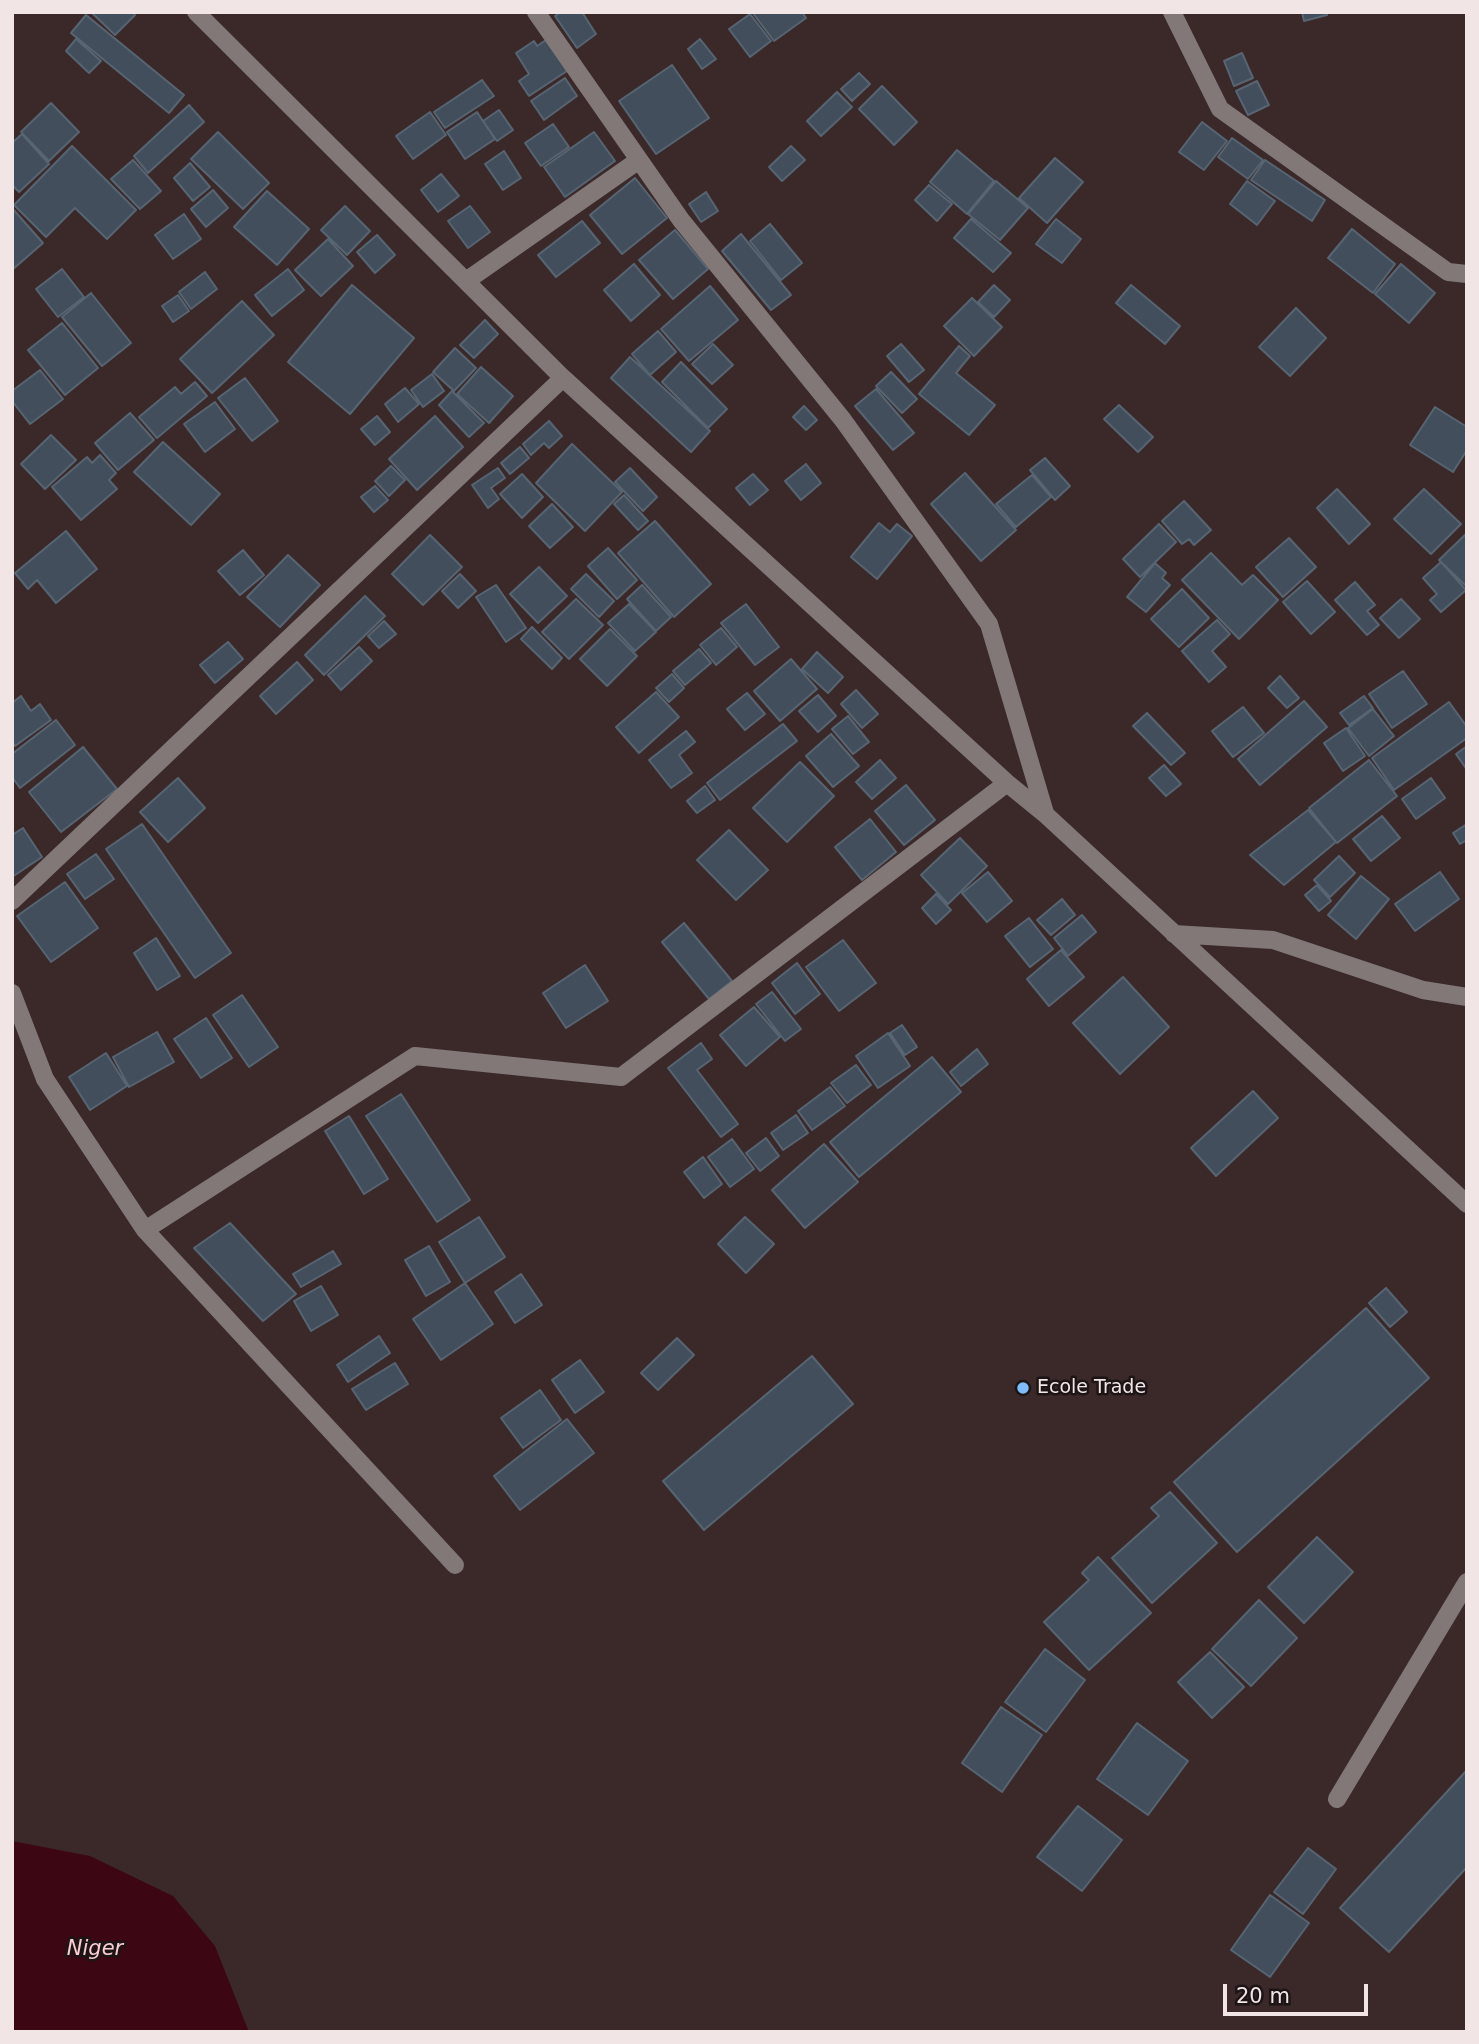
<!DOCTYPE html>
<html>
<head>
<meta charset="utf-8">
<style>
  body { margin:0 }
  #map { position:relative; width:1479px; height:2044px; overflow:hidden; background:#3b292a; font-family:"DejaVu Sans",sans-serif }
  canvas { display:block }
  .frame { position:absolute; inset:0; border:14px solid #f2e5e6; pointer-events:none }
  .scale { position:absolute; left:1223px; top:1984px; width:145px; height:32px; box-sizing:border-box; border:4px solid #f2e5e6; border-top:0; padding-left:9px; font-size:21px; line-height:24px; white-space:nowrap; color:#f2e5e6; -webkit-text-stroke:5px #1c1415; paint-order:stroke }
</style>
</head>
<body>
<div id="map">
<canvas width="1479" height="2044"></canvas>
<div class="frame"></div>
<div class="scale">20 m</div>
</div>
<script>
const ctx = document.querySelector('canvas').getContext('2d');
ctx.lineJoin = 'round';
function paint(path, color) { ctx.fillStyle = color; ctx.fill(path, 'evenodd'); }
const toPath = rows => new Path2D(rows.map(r => 'M' + r).join(''));
function trace(path, color, width, dash) { ctx.strokeStyle = color; ctx.lineWidth = width; ctx.lineCap = dash ? 'butt' : 'round'; ctx.setLineDash(dash || []); ctx.stroke(path); }
function label(font, color, halo, rows, align = 'center') {
  ctx.font = font + ' "DejaVu Sans",sans-serif'; ctx.lineWidth = 5; ctx.setLineDash([]); ctx.textBaseline = 'middle'; ctx.strokeStyle = halo; ctx.fillStyle = color; for (const [text, x, y, turn = 0] of rows) {
    ctx.save(); ctx.translate(x, y); ctx.rotate((+turn || 0) * Math.PI / 180); ctx.textAlign = isNaN(turn) ? turn : align; if (halo) ctx.strokeText(text, 0, 0); ctx.fillText(text, 0, 0); ctx.restore();
  }
}
paint(toPath([
  [12,1841,90,1856,173,1896,215,1946,249,2032,12,2032]
]), '#3d0613');
const building = toPath([
  [91,12,133,12,135,15,115,35,91,12],
  [561,12,582,12,596,34,577,48,555,16,561,12],
  [752,12,802,12,806,18,774,41,752,12],
  [1302,12,1326,12,1327,15,1304,21,1302,12],
  [750,14,771,41,750,57,729,29,750,14],
  [86,15,184,95,169,113,71,33,86,15],
  [76,39,101,61,89,73,66,51,76,39],
  [700,39,716,59,702,69,688,49,700,39],
  [546,40,567,71,529,96,519,81,529,74,516,53,534,41,537,46,546,40],
  [1242,53,1253,78,1234,86,1224,61,1242,53],
  [672,65,709,118,656,154,619,101,672,65],
  [859,73,870,84,852,101,841,89,859,73],
  [565,78,577,96,544,120,531,101,565,78],
  [482,80,494,96,445,128,434,112,482,80],
  [1257,81,1269,105,1248,115,1236,91,1257,81],
  [882,86,917,122,894,145,859,109,882,86],
  [837,92,852,107,821,136,807,121,837,92],
  [51,103,79,132,49,161,21,132,51,103],
  [189,105,204,122,148,173,134,156,189,105],
  [499,110,513,130,497,141,483,121,499,110],
  [430,112,446,135,413,159,396,136,430,112],
  [477,112,495,139,465,159,447,132,477,112],
  [1202,122,1227,141,1204,170,1179,152,1202,122],
  [553,124,569,147,541,166,525,143,553,124],
  [218,132,269,183,243,209,191,159,218,132],
  [594,132,615,161,565,197,544,167,594,132],
  [22,134,49,164,19,192,12,185,12,143,22,134],
  [1232,138,1263,160,1248,179,1218,157,1232,138],
  [72,146,136,210,107,239,75,208,46,237,14,205,72,146],
  [791,146,805,160,782,181,769,167,791,146],
  [957,150,994,181,967,214,930,182,957,150],
  [504,151,521,178,503,190,485,164,504,151],
  [1055,158,1083,182,1047,223,1019,198,1055,158],
  [133,160,161,191,140,209,111,179,133,160],
  [1265,160,1325,200,1312,221,1251,180,1265,160],
  [190,163,210,187,193,201,174,178,190,163],
  [441,174,459,196,438,212,421,190,441,174],
  [635,178,667,218,622,254,590,215,635,178],
  [996,181,1028,208,1000,240,968,214,996,181],
  [1247,181,1275,201,1257,225,1230,204,1247,181],
  [929,185,952,204,937,221,915,200,929,185],
  [213,190,228,208,206,227,191,209,213,190],
  [267,191,309,229,277,265,234,227,267,191],
  [706,192,718,211,701,222,689,204,706,192],
  [345,206,370,231,347,255,321,230,345,206],
  [470,206,490,232,468,248,448,221,470,206],
  [12,208,43,243,12,270,12,208],
  [184,214,201,239,173,259,155,235,184,214],
  [971,219,1011,253,993,272,954,238,971,219],
  [1056,219,1081,239,1062,263,1036,244,1056,219],
  [582,221,600,243,556,277,538,255,582,221],
  [770,224,802,263,781,280,750,241,770,224],
  [1352,229,1395,264,1373,293,1328,258,1352,229],
  [675,230,708,269,673,299,639,260,675,230],
  [741,234,791,295,771,310,722,251,741,234],
  [377,235,395,255,375,273,357,252,377,235],
  [328,239,353,266,321,296,295,270,328,239],
  [634,264,660,295,631,321,604,290,634,264],
  [1401,264,1435,293,1409,323,1375,294,1401,264],
  [62,269,84,297,58,317,36,289,62,269],
  [288,269,304,290,272,316,255,295,288,269],
  [205,272,217,289,191,309,179,292,205,272],
  [352,285,414,338,350,414,288,362,352,285],
  [994,285,1010,300,994,317,978,302,994,285],
  [1131,285,1180,326,1165,344,1116,303,1131,285],
  [710,286,738,320,689,361,661,329,710,286],
  [91,293,131,343,102,366,62,317,91,293],
  [178,295,189,311,173,322,162,306,178,295],
  [972,298,1002,327,974,356,944,326,972,298],
  [242,301,274,335,212,393,180,359,242,301],
  [1296,308,1326,338,1290,376,1259,347,1296,308],
  [485,320,498,334,474,358,460,345,485,320],
  [62,323,98,368,65,395,28,350,62,323],
  [658,331,676,352,650,375,632,354,658,331],
  [713,344,733,365,712,384,692,364,713,344],
  [901,344,924,370,909,382,887,356,901,344],
  [959,346,970,356,956,373,995,405,969,435,919,394,959,346],
  [455,348,476,368,454,391,433,372,455,348],
  [630,357,710,431,691,452,611,378,630,357],
  [681,362,727,409,708,428,662,382,681,362],
  [481,367,513,396,489,423,457,394,481,367],
  [40,370,63,399,30,424,12,401,12,391,40,370],
  [891,372,917,399,902,413,876,386,891,372],
  [432,374,444,391,423,407,411,390,432,374],
  [245,378,278,421,252,441,218,398,245,378],
  [195,382,207,396,157,438,139,417,175,387,181,394,195,382],
  [405,388,419,404,398,422,385,404,405,388],
  [876,389,914,433,893,450,855,406,876,389],
  [452,391,484,423,469,437,439,405,452,391],
  [215,402,235,429,205,452,184,424,215,402],
  [1119,405,1153,437,1138,452,1104,419,1119,405],
  [804,406,817,420,806,430,793,417,804,406],
  [1435,407,1467,427,1467,450,1453,472,1410,445,1435,407],
  [130,413,154,440,118,470,95,443,130,413],
  [377,416,390,432,375,445,361,429,377,416],
  [435,416,463,447,417,490,389,459,435,416],
  [549,421,562,436,549,448,544,443,531,455,523,444,549,421],
  [51,435,76,460,45,489,21,464,51,435],
  [163,442,220,494,191,525,134,472,163,442],
  [572,444,622,492,585,531,536,483,572,444],
  [520,447,529,458,510,474,501,463,520,447],
  [100,455,116,473,109,480,117,489,81,520,52,487,87,457,92,463,100,455],
  [1045,458,1070,486,1055,500,1030,470,1045,458],
  [806,464,821,483,801,500,785,481,806,464],
  [391,466,405,480,389,496,375,481,391,466],
  [498,468,505,478,491,488,499,499,488,508,472,485,498,468],
  [630,468,657,497,643,511,615,482,630,468],
  [965,473,1016,530,981,561,931,504,965,473],
  [522,474,543,497,522,518,500,494,522,474],
  [753,474,768,490,750,505,736,488,753,474],
  [1032,475,1051,497,1016,527,996,504,1032,475],
  [375,486,388,500,374,512,361,497,375,486],
  [1337,489,1370,524,1349,544,1317,508,1337,489],
  [1424,489,1461,524,1431,554,1394,519,1424,489],
  [624,495,648,521,638,530,614,504,624,495],
  [1184,501,1211,530,1194,545,1189,539,1182,544,1162,521,1184,501],
  [552,504,573,527,550,548,529,526,552,504],
  [655,521,711,584,674,617,618,553,655,521],
  [879,523,890,532,897,524,912,536,877,579,851,557,879,523],
  [1159,524,1176,542,1140,577,1123,559,1159,524],
  [66,531,97,569,56,603,37,580,28,589,15,573,66,531],
  [1467,533,1467,587,1439,560,1467,533],
  [430,535,462,567,423,605,392,574,430,535],
  [1289,538,1316,567,1283,597,1256,567,1289,538],
  [608,548,637,580,617,599,588,566,608,548],
  [243,550,264,575,240,595,218,571,243,550],
  [1211,553,1242,585,1253,575,1278,600,1239,639,1182,580,1211,553],
  [288,555,320,585,280,627,247,597,288,555],
  [1441,562,1466,590,1441,612,1430,600,1437,594,1423,578,1441,562],
  [1155,563,1166,573,1162,578,1170,585,1146,612,1127,597,1155,563],
  [539,567,567,596,538,623,510,594,539,567],
  [460,574,476,591,458,608,442,591,460,574],
  [586,574,614,601,599,617,571,589,586,574],
  [1307,581,1335,612,1311,634,1283,602,1307,581],
  [1355,582,1375,605,1367,611,1379,625,1367,635,1335,600,1355,582],
  [496,585,526,628,506,642,476,597,496,585],
  [642,585,671,617,656,631,627,599,642,585],
  [1182,589,1209,618,1179,647,1151,619,1182,589],
  [365,596,385,616,324,675,305,655,365,596],
  [576,599,603,625,569,659,542,632,576,599],
  [1401,599,1420,619,1399,638,1380,618,1401,599],
  [629,604,656,632,635,651,608,623,629,604],
  [746,604,779,647,755,665,721,623,746,604],
  [1217,620,1230,634,1212,651,1226,667,1209,682,1182,651,1217,620],
  [384,621,396,634,379,648,368,636,384,621],
  [532,627,562,658,552,669,521,639,532,627],
  [721,628,737,647,716,665,700,645,721,628],
  [610,629,637,656,607,686,580,659,610,629],
  [228,642,243,659,215,683,200,665,228,642],
  [359,647,372,661,341,690,328,675,359,647],
  [699,649,711,663,685,685,673,671,699,649],
  [817,652,843,677,828,693,802,669,817,652],
  [791,659,817,689,780,721,754,691,791,659],
  [297,662,313,680,276,714,260,696,297,662],
  [1403,671,1427,704,1392,728,1369,694,1403,671],
  [672,674,684,688,669,702,656,688,672,674],
  [1280,676,1299,698,1287,708,1268,688,1280,676],
  [856,690,878,714,862,728,841,704,856,690],
  [656,692,679,717,639,753,616,727,656,692],
  [747,693,765,714,745,730,727,709,747,693],
  [818,695,836,716,818,732,799,711,818,695],
  [21,696,31,711,40,704,51,720,15,746,12,741,12,703,21,696],
  [1364,696,1373,708,1349,725,1340,713,1364,696],
  [1304,701,1327,727,1260,785,1238,759,1304,701],
  [1449,702,1467,727,1467,738,1394,790,1372,758,1449,702],
  [1243,707,1264,733,1233,757,1212,731,1243,707],
  [1373,709,1394,736,1369,756,1348,728,1373,709],
  [1147,713,1185,753,1171,765,1133,726,1147,713],
  [848,716,869,742,853,754,832,729,848,716],
  [56,720,75,745,20,788,12,777,12,754,56,720],
  [783,724,797,741,720,800,707,783,783,724],
  [1346,728,1365,756,1343,771,1324,743,1346,728],
  [686,731,695,742,679,755,692,773,671,788,649,760,686,731],
  [831,734,859,766,833,787,806,756,831,734],
  [1467,746,1467,770,1456,754,1467,746],
  [83,747,117,789,61,832,29,792,83,747],
  [880,760,896,778,872,799,856,782,880,760],
  [1369,760,1397,796,1337,843,1309,808,1369,760],
  [800,762,834,796,787,842,753,808,800,762],
  [1164,765,1181,784,1166,796,1149,778,1164,765],
  [178,778,205,808,168,842,140,812,178,778],
  [1431,778,1445,798,1416,819,1402,799,1431,778],
  [906,785,935,820,904,845,875,811,906,785],
  [705,786,715,800,697,813,687,801,705,786],
  [1308,810,1336,842,1284,885,1250,855,1308,810],
  [1382,816,1400,838,1371,861,1353,839,1382,816],
  [870,819,896,852,862,880,835,847,870,819],
  [142,824,231,953,195,978,106,849,142,824],
  [1467,824,1467,840,1460,844,1453,833,1467,824],
  [23,828,42,857,12,877,12,835,23,828],
  [729,830,768,870,736,900,697,860,729,830],
  [960,838,987,866,948,904,921,875,960,838],
  [96,854,114,879,85,899,67,874,96,854],
  [1339,856,1355,873,1330,897,1314,880,1339,856],
  [988,872,1012,901,987,922,962,893,988,872],
  [1440,872,1459,899,1415,931,1395,904,1440,872],
  [1361,876,1389,899,1356,939,1328,915,1361,876],
  [65,882,98,928,51,962,17,916,65,882],
  [1317,885,1331,901,1319,911,1305,895,1317,885],
  [936,894,951,910,936,924,922,908,936,894],
  [1062,899,1075,915,1051,935,1037,920,1062,899],
  [1082,915,1096,932,1068,956,1054,938,1082,915],
  [1029,918,1053,949,1030,967,1005,936,1029,918],
  [684,923,732,981,709,999,662,942,684,923],
  [156,938,180,976,157,990,134,953,156,938],
  [843,940,876,983,839,1011,806,967,843,940],
  [1061,950,1084,977,1049,1006,1027,979,1061,950],
  [797,963,820,994,795,1014,772,983,797,963],
  [585,965,608,1001,566,1028,543,993,585,965],
  [1123,977,1169,1027,1120,1074,1073,1023,1123,977],
  [772,992,801,1029,785,1041,756,1004,772,992],
  [242,995,278,1047,249,1067,213,1015,242,995],
  [754,1007,780,1037,746,1066,720,1035,754,1007],
  [206,1018,232,1058,201,1078,174,1039,206,1018],
  [902,1025,917,1047,905,1055,890,1033,902,1025],
  [157,1032,174,1062,129,1087,113,1057,157,1032],
  [888,1033,910,1066,878,1088,856,1056,888,1033],
  [701,1043,712,1059,697,1070,738,1124,721,1137,668,1068,701,1043],
  [977,1049,988,1064,961,1086,950,1072,977,1049],
  [106,1053,127,1086,90,1110,69,1077,106,1053],
  [932,1057,961,1092,859,1177,830,1142,932,1057],
  [856,1065,871,1085,847,1103,831,1083,856,1065],
  [830,1087,845,1106,812,1130,798,1111,830,1087],
  [1253,1091,1278,1118,1216,1176,1191,1148,1253,1091],
  [401,1094,470,1200,437,1222,366,1116,401,1094],
  [796,1115,808,1133,783,1150,771,1133,796,1115],
  [349,1116,388,1179,364,1194,325,1131,349,1116],
  [766,1138,779,1156,760,1171,746,1153,766,1138],
  [732,1139,754,1169,730,1187,708,1157,732,1139],
  [824,1144,858,1182,805,1228,772,1190,824,1144],
  [703,1157,722,1184,704,1198,684,1172,703,1157],
  [479,1217,505,1257,465,1283,439,1242,479,1217],
  [745,1217,774,1244,746,1273,718,1244,745,1217],
  [230,1223,296,1294,263,1321,194,1248,230,1223],
  [429,1246,450,1282,426,1296,405,1260,429,1246],
  [333,1251,341,1264,301,1287,293,1274,333,1251],
  [521,1274,542,1305,515,1323,495,1292,521,1274],
  [465,1283,493,1324,441,1360,413,1319,465,1283],
  [321,1286,338,1315,311,1331,294,1301,321,1286],
  [1386,1288,1407,1312,1390,1327,1369,1303,1386,1288],
  [1366,1308,1429,1378,1237,1552,1174,1482,1366,1308],
  [379,1336,390,1353,348,1382,337,1365,379,1336],
  [677,1338,694,1355,658,1390,641,1373,677,1338],
  [812,1356,853,1404,704,1530,663,1481,812,1356],
  [580,1360,604,1392,575,1413,552,1380,580,1360],
  [395,1363,408,1384,366,1410,352,1389,395,1363],
  [540,1390,561,1420,523,1448,501,1418,540,1390],
  [567,1419,594,1453,520,1510,494,1476,567,1419],
  [1170,1492,1217,1543,1152,1603,1112,1558,1159,1516,1151,1508,1170,1492],
  [1317,1537,1353,1572,1304,1623,1268,1587,1317,1537],
  [1098,1557,1151,1613,1089,1670,1044,1622,1089,1580,1082,1573,1098,1557],
  [1259,1600,1297,1638,1251,1686,1212,1649,1259,1600],
  [1045,1649,1085,1680,1046,1732,1005,1702,1045,1649],
  [1210,1652,1244,1687,1212,1718,1178,1682,1210,1652],
  [1001,1707,1042,1735,1002,1792,962,1763,1001,1707],
  [1137,1723,1188,1761,1148,1815,1097,1779,1137,1723],
  [1467,1770,1467,1867,1389,1952,1340,1908,1467,1770],
  [1078,1806,1122,1840,1082,1891,1037,1857,1078,1806],
  [1308,1848,1336,1869,1303,1914,1274,1892,1308,1848],
  [1270,1895,1309,1923,1270,1977,1231,1950,1270,1895]
]);
paint(building, '#424e5c');
trace(building, '#576472', 2);
trace(toPath([
  [196,12,563,378,1007,783,1045,814,1467,1204],
  [536,12,681,220,843,420,989,624,1045,813],
  [1172,12,1220,109,1448,272,1467,274],
  [466,281,639,160],
  [12,901,563,378],
  [1174,934,1273,940,1423,990,1467,997],
  [12,993,45,1079,145,1230,455,1565],
  [145,1230,415,1056,621,1077,1007,783],
  [1337,1799,1467,1582]
]), '#827878', 18);
for (const [x, y, r, color] of [
  [1023,1388,7,"#81bcfa"]
]) { const dot = new Path2D(); dot.arc(x, y, r, 0, 2 * Math.PI); ctx.fillStyle = color; ctx.fill(dot); trace(dot, '#1c1415', 2.5); }
label('19px', '#f2e5e6', '#1c1415', [
  ["Ecole Trade",1037,1388]
], 'left');
label('italic 21px', '#fccdd0', '#1c1415', [
  ["Niger",95,1950]
]);
</script>
</body>
</html>
